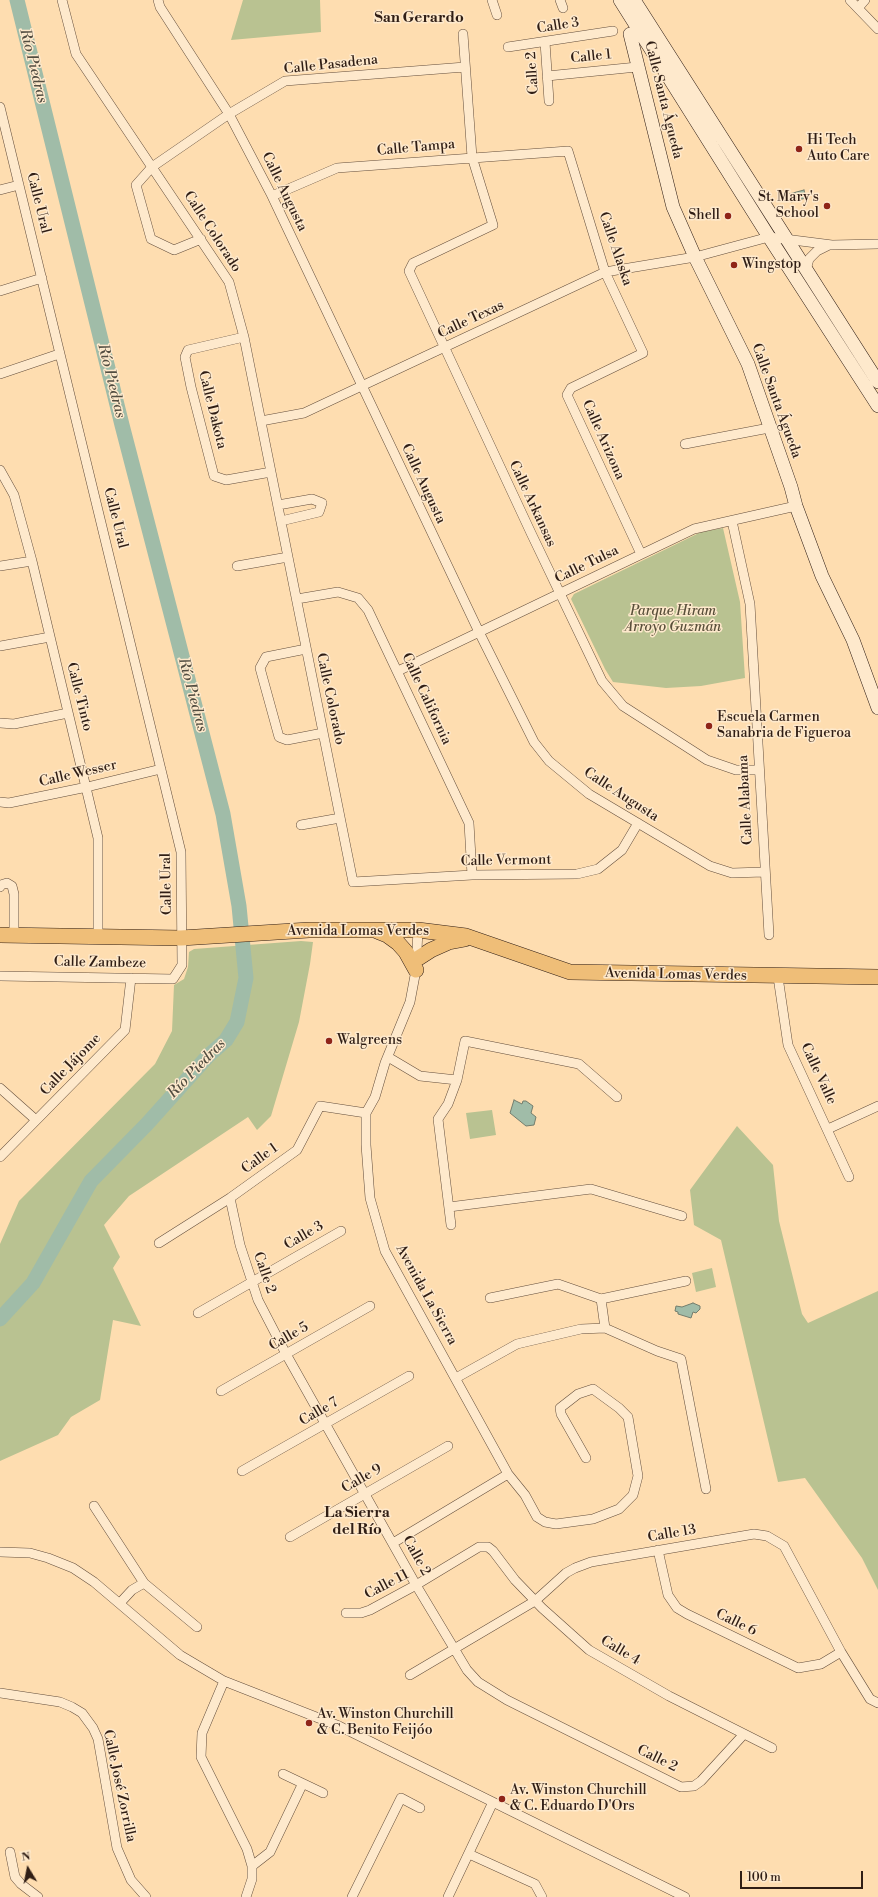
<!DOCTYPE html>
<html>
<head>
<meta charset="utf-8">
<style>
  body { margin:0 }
  #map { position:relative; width:878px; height:1897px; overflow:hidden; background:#feddb0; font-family:"Libre Bodoni",serif }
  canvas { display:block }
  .north { position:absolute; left:8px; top:1849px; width:40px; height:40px; -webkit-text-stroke:3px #fee9cc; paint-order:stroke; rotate:350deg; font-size:11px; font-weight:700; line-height:16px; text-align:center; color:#301e15 }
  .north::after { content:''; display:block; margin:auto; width:14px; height:18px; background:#301e15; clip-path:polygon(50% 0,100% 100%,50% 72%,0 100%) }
  .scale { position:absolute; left:740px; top:1871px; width:123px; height:18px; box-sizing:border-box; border:2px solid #301e15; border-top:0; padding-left:5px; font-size:12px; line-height:14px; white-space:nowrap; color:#301e15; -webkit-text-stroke:3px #fee9cc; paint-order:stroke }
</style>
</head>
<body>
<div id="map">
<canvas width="878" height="1897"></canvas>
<div class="north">N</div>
<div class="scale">100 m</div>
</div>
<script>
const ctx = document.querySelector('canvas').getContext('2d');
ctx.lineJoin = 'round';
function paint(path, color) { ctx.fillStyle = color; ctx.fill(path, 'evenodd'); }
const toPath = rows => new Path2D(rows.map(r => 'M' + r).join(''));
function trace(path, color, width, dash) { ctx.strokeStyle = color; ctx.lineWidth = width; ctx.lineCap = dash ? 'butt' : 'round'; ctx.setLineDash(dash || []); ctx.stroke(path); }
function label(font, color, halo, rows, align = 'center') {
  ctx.font = font + ' "Libre Bodoni",serif'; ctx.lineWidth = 3; ctx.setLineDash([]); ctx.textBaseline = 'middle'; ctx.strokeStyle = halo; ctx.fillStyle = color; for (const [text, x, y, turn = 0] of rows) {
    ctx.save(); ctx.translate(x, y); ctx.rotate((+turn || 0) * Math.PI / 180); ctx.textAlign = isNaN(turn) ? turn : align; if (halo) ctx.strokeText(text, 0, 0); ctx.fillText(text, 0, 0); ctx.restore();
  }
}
paint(toPath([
  [243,0,320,0,321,32,231,40],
  [723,528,740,602,745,678,701,686,666,688,613,682,605,669,571,599,574,594,701,532],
  [301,941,313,942,310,964,299,1022,271,1116,257,1130,248,1117,129,1196,104,1225,120,1257,113,1268,141,1326,113,1320,100,1400,71,1417,58,1435,0,1461,0,1244,19,1201,155,1064,172,1031,174,985,184,979,188,967,189,952,194,949],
  [492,1110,496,1135,470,1139,466,1113],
  [737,1126,773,1165,779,1221,802,1314,808,1323,878,1291,878,1590,862,1558,805,1478,778,1482,721,1240,694,1225,690,1190],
  [712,1268,716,1287,696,1292,692,1273]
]), '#b9c291');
const water = toPath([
  [804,190,806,198,791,202,789,194,804,190],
  [514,1100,522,1104,523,1101,526,1101,533,1106,531,1113,536,1117,534,1125,526,1126,510,1113,514,1100],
  [693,1303,700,1306,700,1309,696,1313,693,1312,691,1318,678,1314,678,1312,675,1311,676,1306,682,1307,693,1303]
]);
paint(water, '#a0bca8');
trace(water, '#737d6d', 1);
trace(toPath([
  [0,1319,33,1283,91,1181,147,1124,208,1056,226,1040,237,1022,246,978,239,906,223,814,122,425,17,0]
]), '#a0bca8', 15);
const street = toPath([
  [62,0,76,54,229,282,244,337,353,882,472,875,577,874,598,869,622,850,638,823],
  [158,0,160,7,229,114,272,196,479,632,534,742,549,761,589,794,710,866,732,873,764,872],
  [492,0,497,15],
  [560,0,563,8],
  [850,0,878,29],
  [858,8,865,0],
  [463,34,472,157,493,225,413,263,409,271,531,533,602,681,623,706,707,760,736,770,759,770],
  [545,42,549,101],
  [508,47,613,31],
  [547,76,637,67],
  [0,107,181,852,182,965,173,979,0,976],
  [0,190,19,185],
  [272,196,337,168,568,151,605,272,643,353,571,388,567,395,641,554],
  [201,239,174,250,151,239,136,185,152,167,229,114,285,81,465,67],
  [806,270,809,259,817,251,829,245],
  [0,291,42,278],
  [244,337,188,350,185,357,191,387,214,476,226,480,271,472],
  [0,374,59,354],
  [261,421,304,413,605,272,695,257,769,237,832,245,878,244],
  [685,444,769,428],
  [0,470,14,495,32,561,98,838,98,938],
  [278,505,312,499,322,503,319,512,281,521],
  [732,521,750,604,769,935],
  [0,566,32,561],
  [237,566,288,557],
  [297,599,338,592,358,598,368,610,469,823,472,875],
  [0,646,50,637],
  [306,649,266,657,260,668,279,737,287,740,323,733],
  [398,671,694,529,796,506],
  [0,723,14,724,68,713],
  [0,802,9,803,87,787,161,769],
  [301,825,340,818],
  [0,887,1,885,7,883,12,886,14,894,14,936],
  [418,930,416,970,410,1002,385,1063,375,1097,366,1113,366,1145,370,1198,385,1251,508,1474,525,1495,537,1517,545,1522,556,1524,593,1519,619,1509,633,1495,638,1476,628,1417,619,1408,593,1389,578,1394,560,1408,561,1414,586,1458],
  [778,977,788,1045,849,1177],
  [388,1057,420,1076,457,1080,465,1041,579,1064,617,1097],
  [0,1088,36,1120],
  [828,1129,878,1106],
  [0,1157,125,1030,131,978],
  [230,1198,240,1245,258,1300,286,1354,416,1585,467,1670,478,1682,507,1700,681,1787,694,1786,701,1781,744,1734],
  [449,1207,591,1189,682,1216],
  [451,1225,438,1119,448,1104,457,1080],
  [159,1243,230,1198,297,1150,320,1106,366,1113],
  [490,1298,558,1284,601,1299],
  [198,1313,341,1231],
  [605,1328,601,1299,686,1281],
  [456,1378,517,1344,581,1329,605,1328,657,1351,681,1359,706,1489],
  [221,1391,370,1306],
  [242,1471,409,1376],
  [94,1506,144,1583,197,1627],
  [290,1537,448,1446],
  [393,1543,508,1474],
  [658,1550,668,1595,677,1608,687,1614,798,1668,821,1664,841,1652],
  [0,1552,30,1553,48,1558,73,1568,94,1582,180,1655,224,1681,339,1726,685,1897],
  [120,1603,132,1590,144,1583],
  [346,1613,361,1613,370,1610,416,1585,479,1547,488,1547,493,1551,515,1580,542,1608,589,1650,669,1696,772,1748],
  [410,1675,535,1601,566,1573,575,1568,591,1562,754,1534,767,1536,784,1546,841,1652,870,1699,878,1703],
  [224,1681,202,1733,201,1757,247,1849,252,1866,252,1879,246,1897],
  [0,1693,60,1702,72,1707,82,1713,93,1728,98,1739,117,1848,131,1880,146,1897],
  [283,1774,323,1793],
  [10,1852,15,1877,21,1884,38,1897],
  [469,1854,535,1884,542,1897],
  [252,1866,270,1852,302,1785],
  [352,1897,401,1798,420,1808],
  [448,1897,493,1802]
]);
const secondary = toPath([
  [620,0,769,237,878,406],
  [634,0,878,382],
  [630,34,673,207,695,257,748,364,791,487,796,506,822,576,853,640,878,708]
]);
const primary = toPath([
  [377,931,387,935,398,943,406,952,416,970],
  [0,935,181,938,309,930,418,930,466,936,570,972,878,977],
  [417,959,431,950,449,942,465,939]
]);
trace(street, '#644e3c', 10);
trace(secondary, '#301e15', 14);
trace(primary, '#301e15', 16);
trace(street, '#fee9cc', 9);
trace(secondary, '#fee9cc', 13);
trace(primary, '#efbe78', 15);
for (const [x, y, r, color] of [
  [799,149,4,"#8f2418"],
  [827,206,4,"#8f2418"],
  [728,216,4,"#8f2418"],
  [734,265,4,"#8f2418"],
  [709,726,4,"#8f2418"],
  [329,1041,4,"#8f2418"],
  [309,1723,4,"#8f2418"],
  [502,1799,4,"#8f2418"]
]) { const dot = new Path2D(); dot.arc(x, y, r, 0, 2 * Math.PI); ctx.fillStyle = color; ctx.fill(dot); trace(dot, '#fee9cc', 1.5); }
label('14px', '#301e15', '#fee9cc', [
  ["Calle 3",558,26,-9],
  ["Calle 1",591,57,-6],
  ["Calle Pasadena",331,65,-6],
  ["Calle 2",533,73,-94],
  ["Calle Santa Águeda",663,100,76],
  ["Calle Tampa",416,148,-5],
  ["Calle Augusta",284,192,64],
  ["Calle Ural",38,203,76],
  ["Calle Colorado",212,232,57],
  ["Calle Alaska",615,249,71],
  ["Calle Texas",471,320,-25],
  ["Calle Santa Águeda",776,401,70],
  ["Calle Dakota",212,410,76],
  ["Calle Arizona",603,440,66],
  ["Calle Augusta",423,484,65],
  ["Calle Arkansas",532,504,65],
  ["Calle Ural",115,518,76],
  ["Calle Tulsa",587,565,-26],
  ["Calle Tinto",79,697,76],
  ["Calle Colorado",330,699,78],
  ["Calle California",426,699,65],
  ["Calle Wesser",78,774,-13],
  ["Calle Augusta",621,795,33],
  ["Calle Alabama",746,800,-93],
  ["Calle Vermont",506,861,-1],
  ["Calle Ural",167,884,-91],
  ["Avenida Lomas Verdes",358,932],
  ["Calle Zambeze",100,963,1],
  ["Avenida Lomas Verdes",676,975,1],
  ["Calle Jájome",71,1065,-46],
  ["Calle Valle",818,1074,65],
  ["Calle 1",260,1159,-36],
  ["Calle 3",304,1236,-30],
  ["Calle 2",264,1273,71],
  ["Avenida La Sierra",426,1295,61],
  ["Calle 5",289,1337,-30],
  ["Calle 7",319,1412,-30],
  ["Calle 9",362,1479,-30],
  ["Calle 13",672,1534,-10],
  ["Calle 2",416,1556,61],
  ["Calle 11",387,1585,-28],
  ["Calle 6",736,1623,26],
  ["Calle 4",620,1651,31],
  ["Calle 2",657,1759,26],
  ["Calle José Zorrilla",119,1786,78]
]);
label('14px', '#301e15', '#fee9cc', [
  ["Hi Tech",807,141],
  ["Auto Care",807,157],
  ["St. Mary's",819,198,"right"],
  ["School",819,214,"right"],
  ["Shell",720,216,"right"],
  ["Wingstop",742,265],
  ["Escuela Carmen",717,718],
  ["Sanabria de Figueroa",717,734],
  ["Walgreens",337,1041],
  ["Av. Winston Churchill",317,1715],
  ["& C. Benito Feijóo",317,1731],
  ["Av. Winston Churchill",510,1791],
  ["& C. Eduardo D'Ors",510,1807]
], 'left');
label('italic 14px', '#594f3a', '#fee9cc', [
  ["Parque Hiram",673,612],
  ["Arroyo Guzmán",673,628]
]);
label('bold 15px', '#301e15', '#fee9cc', [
  ["San Gerardo",419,18],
  ["La Sierra",357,1513],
  ["del Río",357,1530]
]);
label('italic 15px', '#524d41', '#fee9cc', [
  ["Río Piedras",33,66,76],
  ["Río Piedras",111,381,76],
  ["Río Piedras",192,695,75],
  ["Río Piedras",197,1069,-46]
]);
</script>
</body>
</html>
